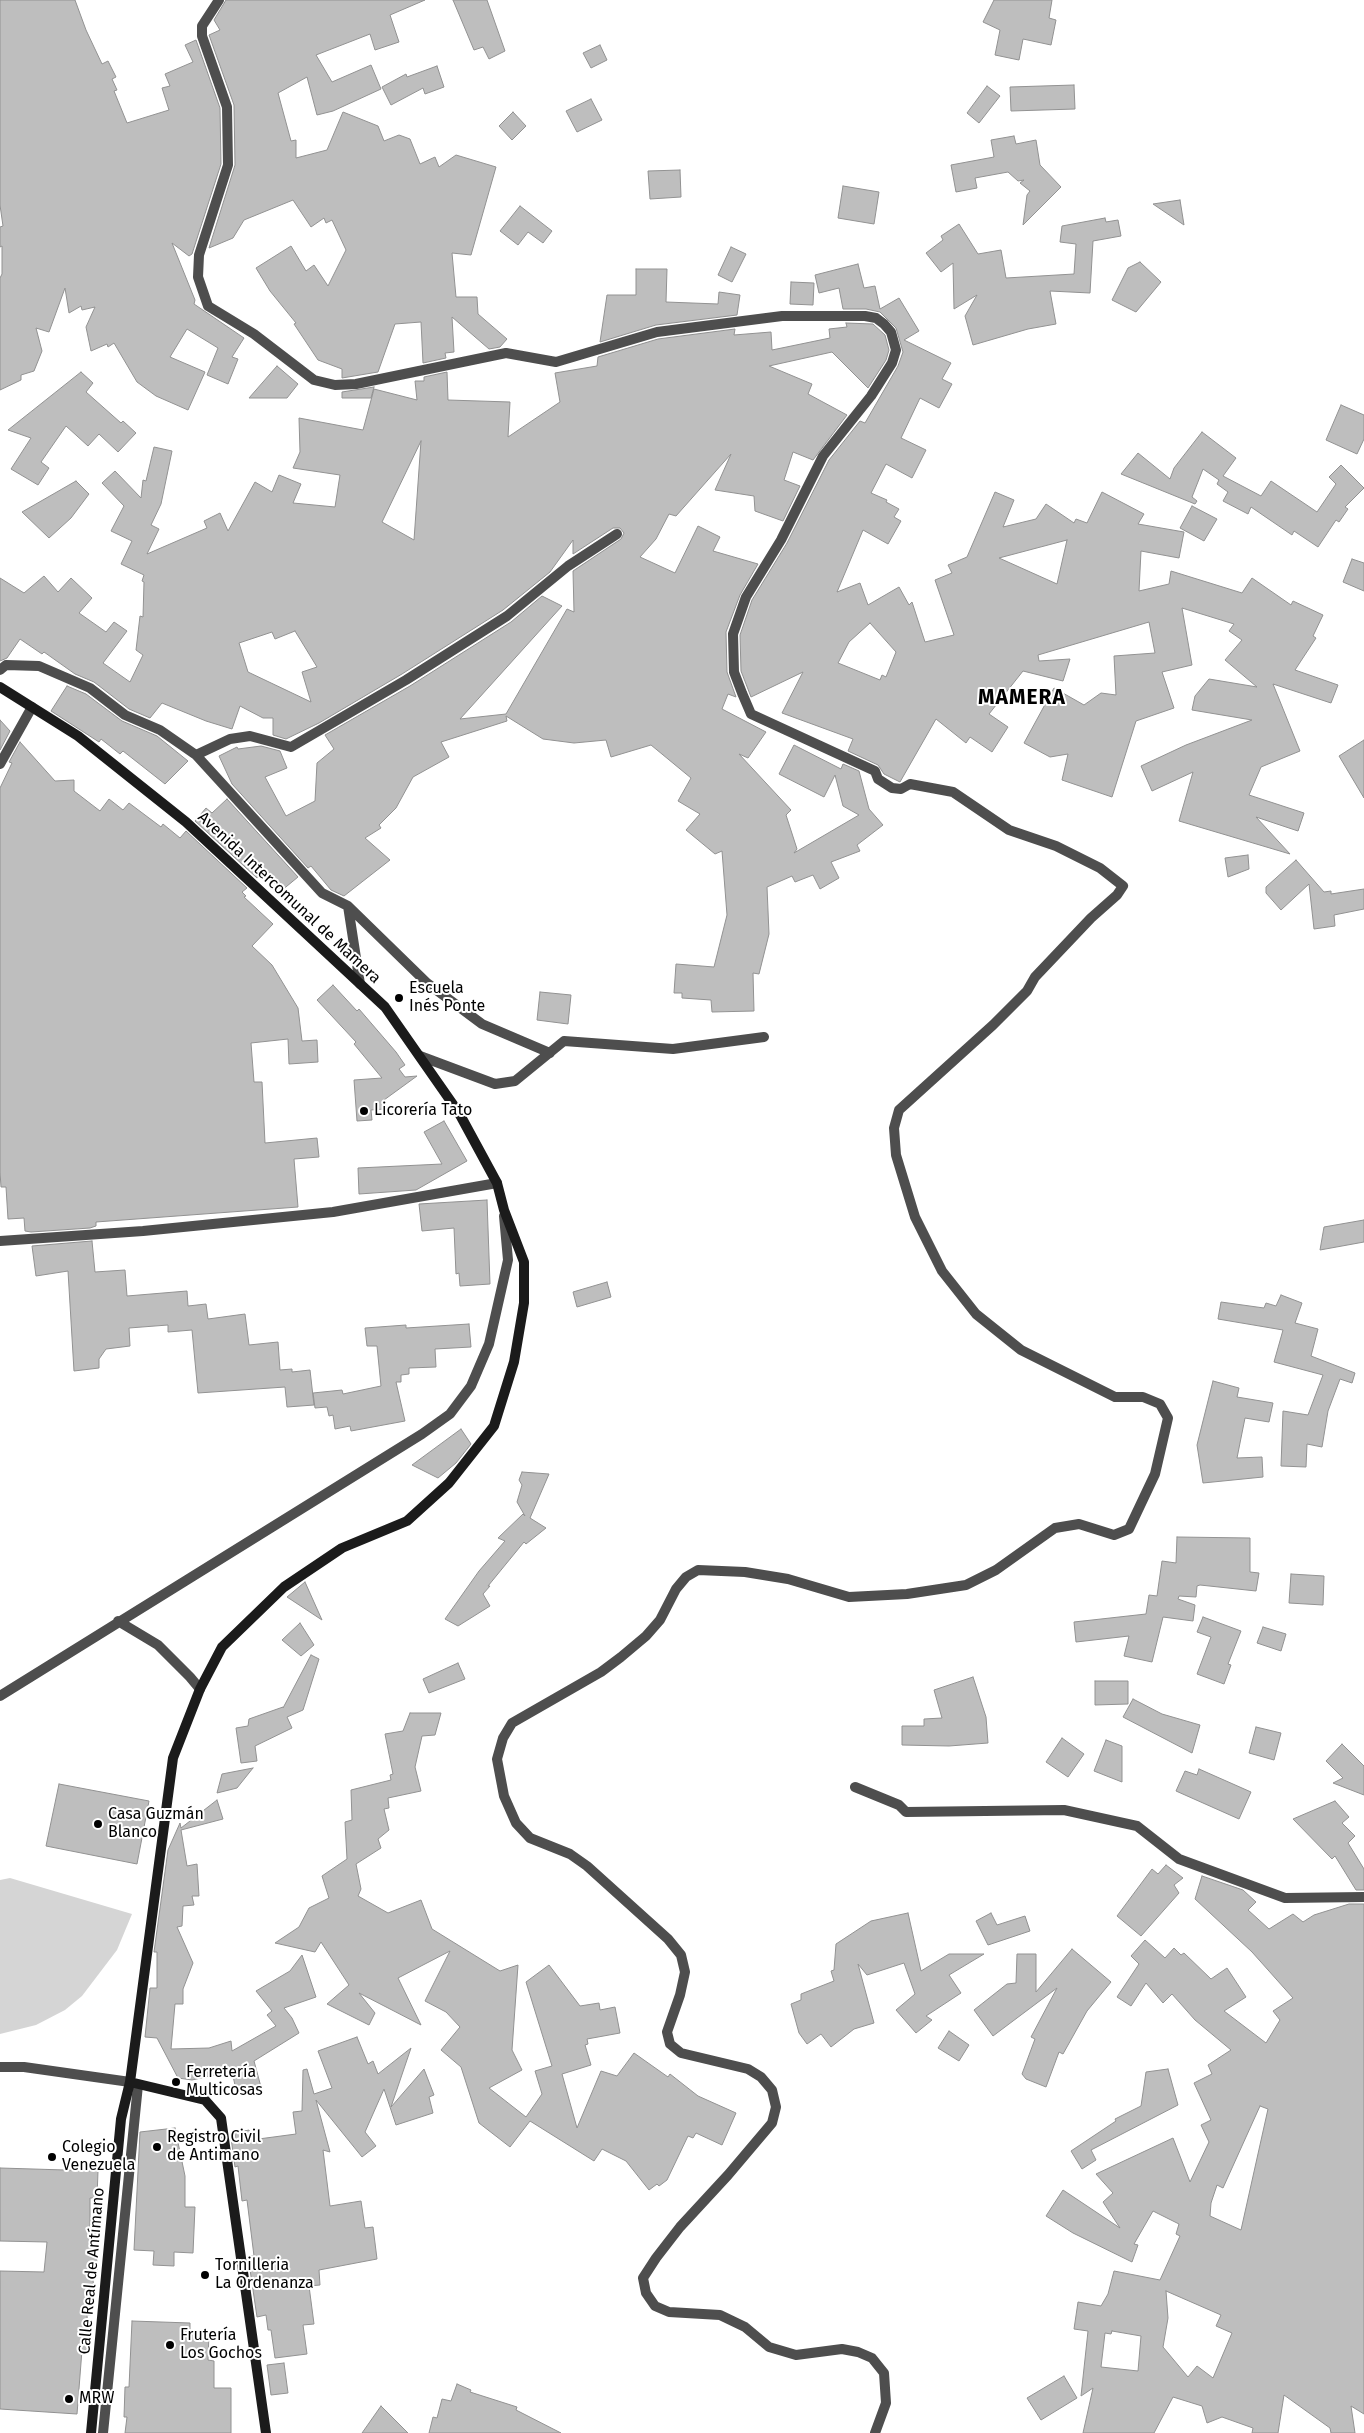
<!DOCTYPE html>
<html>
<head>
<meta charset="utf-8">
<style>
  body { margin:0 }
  canvas { display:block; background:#fff }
</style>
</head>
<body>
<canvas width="1364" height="2433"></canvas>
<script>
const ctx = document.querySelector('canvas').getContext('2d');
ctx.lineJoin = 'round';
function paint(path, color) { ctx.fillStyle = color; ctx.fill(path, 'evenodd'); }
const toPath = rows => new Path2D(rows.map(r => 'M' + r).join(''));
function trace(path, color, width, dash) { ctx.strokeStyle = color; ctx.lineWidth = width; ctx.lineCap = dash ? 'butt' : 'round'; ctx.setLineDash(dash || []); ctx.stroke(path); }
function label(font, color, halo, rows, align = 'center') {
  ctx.font = font + ' "Fira Sans",sans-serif'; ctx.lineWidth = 4; ctx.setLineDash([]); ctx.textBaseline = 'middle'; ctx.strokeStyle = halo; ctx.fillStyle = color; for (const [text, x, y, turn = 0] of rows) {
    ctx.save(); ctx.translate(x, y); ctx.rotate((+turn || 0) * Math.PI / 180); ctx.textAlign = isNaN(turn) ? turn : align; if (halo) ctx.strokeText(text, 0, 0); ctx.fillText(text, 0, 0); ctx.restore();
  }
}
paint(toPath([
  [10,1878,132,1914,117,1950,82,1996,65,2010,36,2025,0,2034,0,1880]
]), '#d5d5d5');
const building = toPath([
  [0,0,75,0,86,30,102,64,108,61,116,77,112,79,117,90,114,91,127,123,169,110,162,88,170,86,165,74,193,62,185,45,196,40,220,108,221,164,192,254,189,256,172,243,195,300,194,304,244,338,232,357,238,359,228,384,207,375,218,348,187,329,170,357,205,372,188,410,156,396,137,382,114,343,108,347,107,344,91,351,86,327,95,307,82,310,81,306,69,313,65,288,49,332,36,328,42,351,34,371,21,375,21,380,0,390,0,278,2,274,2,246,0,247,0,227,3,226,0,205,0,0],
  [226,0,425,0,390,15,399,42,375,50,370,34,316,55,332,82,371,65,381,89,333,111,317,115,307,77,278,93,291,141,296,140,296,158,327,150,343,112,378,126,384,141,399,135,410,139,420,164,435,157,439,167,456,155,496,167,471,255,452,253,456,297,477,297,478,314,507,339,500,347,489,349,452,317,454,352,445,353,446,358,423,363,421,322,395,324,378,372,342,378,342,369,318,360,294,324,296,323,270,291,256,268,291,246,306,271,314,265,328,286,346,250,332,220,326,223,324,218,311,227,293,200,244,220,233,238,209,248,235,165,234,105,209,35,220,30,214,20,226,0],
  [453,0,487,0,505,51,489,59,483,47,474,50,453,0],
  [994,0,1052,0,1049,18,1056,20,1051,45,1023,39,1019,60,995,55,1000,30,983,22,994,0],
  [600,45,607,60,591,68,583,53,600,45],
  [437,66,444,87,425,94,423,88,391,105,382,87,406,74,407,77,437,66],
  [1074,85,1075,109,1011,111,1010,87,1074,85],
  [987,86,1000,96,979,123,967,113,987,86],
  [591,99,602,120,577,132,566,111,591,99],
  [513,112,526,126,512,140,499,126,513,112],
  [1014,136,1016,144,1036,140,1040,165,1061,187,1023,225,1027,195,1030,191,1020,183,1024,180,1018,181,1008,172,975,178,977,188,956,192,951,165,994,157,991,140,1014,136],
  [680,170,681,197,650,199,648,171,680,170],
  [843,186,879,192,874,224,838,218,843,186],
  [1180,200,1184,225,1153,204,1180,200],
  [520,206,552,231,543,243,528,232,518,245,500,231,520,206],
  [1105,218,1106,222,1118,220,1121,236,1093,241,1090,293,1050,291,1056,324,1028,329,973,345,965,316,977,295,954,309,953,263,941,272,926,253,943,240,941,236,959,224,978,254,1001,250,1006,278,1074,274,1076,244,1060,242,1062,226,1105,218],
  [731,247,746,254,732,282,718,275,731,247],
  [1140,262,1161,282,1136,312,1112,300,1128,268,1140,262],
  [858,264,864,288,875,286,880,309,899,298,919,331,904,340,951,363,942,379,952,384,939,408,920,398,901,438,926,450,912,478,886,464,871,493,887,500,886,502,899,509,894,517,901,521,888,544,863,530,837,592,860,583,868,605,899,587,909,605,912,602,925,642,954,635,935,580,952,573,948,565,967,557,995,492,1014,500,1003,527,1036,519,1046,504,1074,523,1076,519,1087,523,1102,492,1144,514,1138,524,1184,532,1179,558,1141,551,1139,591,1169,584,1171,571,1242,593,1252,578,1291,605,1293,601,1323,615,1313,636,1316,638,1295,670,1338,685,1331,703,1273,684,1300,751,1261,767,1249,795,1304,813,1298,831,1256,817,1290,854,1179,821,1193,772,1152,791,1141,766,1186,745,1252,720,1192,710,1195,696,1209,679,1257,687,1225,660,1242,640,1229,631,1234,624,1182,608,1192,665,1162,672,1174,708,1136,721,1112,797,1062,780,1068,754,1050,757,1024,743,1054,688,1084,705,1101,693,1116,695,1114,656,1155,653,1149,622,1038,655,1039,661,1070,659,1063,681,1023,671,989,714,1008,727,992,752,970,737,966,743,936,719,900,782,884,774,878,765,848,751,853,739,782,713,803,672,751,697,741,671,740,635,752,600,787,543,829,460,860,421,865,423,898,366,903,352,896,328,880,312,866,309,843,309,839,288,819,293,815,275,858,264],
  [1067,540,1057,584,999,558,1067,540],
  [870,623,896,652,886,677,882,675,880,680,838,663,849,642,870,623],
  [636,269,667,269,666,302,718,304,719,292,740,295,737,315,656,325,600,342,607,295,636,295,636,269],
  [791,282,814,283,813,305,790,304,791,282],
  [846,323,873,324,885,335,889,350,886,360,868,388,832,352,769,366,812,384,808,394,847,415,813,460,793,452,784,480,800,486,783,521,755,511,754,496,715,490,731,454,676,516,669,514,656,539,640,557,675,573,698,526,720,537,713,551,758,564,740,595,726,632,727,672,736,697,728,694,722,709,766,732,748,758,739,754,791,810,786,815,797,849,794,853,859,815,843,806,835,775,824,797,779,774,794,745,841,769,843,764,859,771,869,809,883,825,857,845,860,851,831,862,839,878,820,889,813,875,795,882,792,876,767,887,769,934,759,974,753,973,754,1011,712,1012,711,1000,682,998,682,993,674,993,676,964,714,967,727,915,722,851,715,854,686,830,700,814,678,801,691,778,651,745,611,757,606,740,574,743,543,739,506,716,507,721,441,742,449,757,413,777,396,808,379,825,381,828,365,838,390,860,344,896,331,890,311,866,308,868,232,784,219,756,237,747,238,749,261,746,280,751,287,768,265,777,286,816,315,801,317,763,334,749,325,735,410,686,511,622,542,596,562,606,460,719,506,714,567,609,574,612,573,571,621,539,624,533,620,528,613,528,573,554,573,540,550,572,503,610,402,674,319,723,286,739,273,735,273,718,263,718,240,706,232,729,206,721,162,703,150,718,129,709,94,682,75,674,44,652,42,654,20,639,7,658,0,661,0,578,24,593,44,576,58,592,71,578,92,598,79,613,106,632,114,622,127,631,103,663,130,682,143,655,136,650,140,616,143,617,144,582,142,581,144,575,121,564,132,541,111,531,124,506,102,483,115,471,141,498,143,480,146,481,154,447,172,451,161,504,151,525,159,529,147,554,207,528,204,521,220,513,228,531,255,482,272,492,279,475,301,484,293,503,335,507,340,475,293,468,300,452,299,418,363,430,374,389,417,400,415,381,424,381,424,377,447,372,448,400,510,402,508,437,560,402,555,373,597,366,598,357,658,339,735,329,734,335,771,332,772,350,830,338,829,329,847,327,846,323],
  [421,441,414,540,382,522,421,441],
  [295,631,317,667,302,672,311,702,248,672,239,643,272,632,275,639,295,631],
  [277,366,298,384,287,398,249,398,277,366],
  [81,372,93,383,86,392,121,423,123,421,136,433,118,452,99,434,88,446,66,426,41,462,49,468,38,485,11,469,31,438,8,430,81,372],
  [374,387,371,398,342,398,342,392,374,387],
  [1341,405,1364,415,1364,439,1357,454,1326,440,1341,405],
  [1202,432,1236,458,1223,476,1261,496,1271,481,1317,512,1336,484,1329,477,1341,465,1364,488,1345,507,1348,509,1339,522,1336,520,1318,547,1294,531,1292,535,1251,507,1248,514,1223,501,1228,492,1217,484,1219,480,1203,469,1192,497,1197,501,1195,504,1121,474,1138,453,1170,479,1174,468,1202,432],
  [76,481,89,494,71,518,49,538,22,512,76,481],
  [1192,506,1217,519,1204,541,1180,528,1192,506],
  [1352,559,1364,563,1364,591,1343,582,1352,559],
  [67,686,86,694,122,721,157,736,188,761,165,784,123,751,120,754,101,739,99,742,51,711,67,686],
  [0,720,10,731,0,750,0,720],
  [1364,740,1364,798,1339,756,1364,740],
  [20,742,55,781,74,780,74,791,100,811,109,799,123,810,129,803,161,827,163,824,180,838,186,831,247,888,242,892,246,896,244,897,273,924,252,946,272,965,298,1008,302,1041,317,1040,318,1062,289,1064,288,1039,251,1043,254,1082,262,1082,265,1143,317,1138,319,1157,294,1159,298,1207,96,1222,96,1226,90,1228,31,1232,25,1231,24,1218,8,1219,6,1187,1,1187,0,1172,0,788,12,763,9,762,20,742],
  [227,799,298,877,281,891,265,871,257,878,195,821,206,808,212,813,227,799],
  [1248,855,1249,869,1228,877,1225,858,1248,855],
  [1296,860,1324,892,1331,891,1331,894,1364,889,1364,909,1334,915,1335,926,1314,929,1309,884,1281,910,1266,893,1266,887,1296,860],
  [333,985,357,1011,359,1009,396,1052,405,1065,399,1069,405,1077,417,1076,384,1100,384,1109,371,1110,372,1120,357,1121,354,1080,382,1078,354,1044,356,1042,317,1000,333,985],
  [540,992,571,995,568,1024,537,1020,540,992],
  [444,1121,467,1161,416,1190,359,1194,358,1168,442,1164,424,1132,444,1121],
  [487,1200,490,1284,460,1286,459,1273,456,1274,454,1228,422,1231,419,1204,487,1200],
  [1364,1220,1364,1242,1320,1250,1324,1227,1364,1220],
  [92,1241,95,1272,125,1270,127,1296,187,1291,188,1306,206,1304,208,1319,245,1314,249,1345,278,1342,280,1370,292,1369,292,1372,310,1370,314,1405,287,1407,285,1387,198,1393,192,1330,168,1332,168,1325,129,1328,130,1346,106,1349,99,1359,99,1368,74,1371,68,1271,36,1276,32,1246,92,1241],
  [607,1282,611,1297,577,1307,573,1292,607,1282],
  [1281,1295,1302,1303,1295,1323,1318,1329,1311,1356,1355,1373,1352,1383,1340,1379,1328,1411,1322,1447,1307,1444,1306,1467,1281,1466,1283,1411,1308,1415,1323,1375,1274,1362,1283,1330,1218,1319,1221,1302,1264,1308,1266,1303,1276,1306,1281,1295],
  [469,1324,471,1347,435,1349,436,1367,409,1368,409,1374,401,1375,401,1382,396,1382,405,1421,351,1431,350,1426,335,1429,333,1415,329,1416,327,1407,315,1408,313,1393,342,1390,343,1394,381,1386,377,1346,367,1346,365,1328,406,1325,406,1328,469,1324],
  [1213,1381,1239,1388,1237,1397,1273,1403,1269,1422,1245,1418,1237,1458,1262,1457,1263,1477,1203,1483,1197,1445,1213,1381],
  [461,1429,471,1444,456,1463,438,1478,412,1465,461,1429],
  [522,1472,549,1474,530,1518,546,1528,526,1544,524,1542,488,1586,490,1586,483,1594,490,1606,458,1626,445,1619,479,1571,505,1541,498,1538,523,1514,525,1516,517,1502,522,1485,519,1480,522,1472],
  [1177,1537,1250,1538,1250,1572,1259,1573,1256,1591,1200,1585,1197,1586,1196,1597,1179,1596,1178,1599,1195,1605,1193,1621,1163,1617,1152,1662,1124,1656,1129,1636,1076,1642,1074,1622,1146,1614,1149,1595,1157,1596,1162,1561,1176,1563,1177,1537],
  [1291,1574,1324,1576,1323,1605,1289,1603,1291,1574],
  [305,1582,322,1620,287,1597,305,1582],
  [1203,1617,1241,1631,1228,1664,1231,1665,1224,1684,1197,1674,1211,1637,1197,1632,1203,1617],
  [300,1623,314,1645,301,1656,282,1640,300,1623],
  [1263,1627,1286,1634,1281,1651,1257,1643,1263,1627],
  [311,1655,319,1659,303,1710,287,1717,292,1728,255,1746,257,1761,241,1763,236,1728,248,1726,249,1719,283,1707,283,1708,311,1655],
  [458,1663,465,1679,429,1693,423,1679,458,1663],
  [973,1677,986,1717,988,1743,949,1746,902,1745,902,1726,924,1726,924,1719,942,1718,934,1690,973,1677],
  [1095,1681,1128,1681,1128,1704,1095,1705,1095,1681],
  [1133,1699,1162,1714,1200,1725,1192,1753,1123,1717,1133,1699],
  [410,1713,441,1713,435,1735,422,1736,415,1767,421,1791,388,1798,389,1808,384,1809,389,1830,378,1839,381,1848,356,1864,361,1889,358,1896,388,1913,421,1900,432,1929,500,1971,518,1965,512,2050,522,2070,489,2088,526,2117,542,2094,535,2071,552,2066,526,1982,549,1965,580,2006,599,2003,600,2010,615,2007,620,2033,587,2039,588,2044,585,2045,591,2065,562,2074,577,2128,601,2071,617,2076,634,2053,668,2077,670,2074,698,2096,736,2113,722,2145,696,2133,693,2138,688,2136,667,2180,659,2186,657,2184,649,2190,626,2161,602,2149,594,2161,530,2121,510,2147,479,2123,461,2067,441,2050,460,2027,446,2012,425,2001,450,1951,398,1978,421,2025,359,1993,375,2013,369,2025,327,2004,349,1985,321,1942,315,1952,275,1943,299,1927,309,1908,329,1898,322,1876,347,1859,345,1822,352,1820,351,1790,391,1780,390,1775,393,1774,385,1734,403,1731,410,1713],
  [1256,1727,1281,1733,1274,1760,1249,1753,1256,1727],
  [1062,1738,1084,1754,1068,1777,1046,1762,1062,1738],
  [1106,1740,1122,1746,1122,1782,1094,1771,1106,1740],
  [1342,1744,1364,1766,1364,1795,1333,1783,1343,1778,1326,1761,1342,1744],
  [253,1768,237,1788,217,1793,222,1774,253,1768],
  [1199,1769,1251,1792,1239,1819,1176,1791,1185,1771,1197,1775,1199,1769],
  [59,1784,149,1801,137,1864,46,1846,59,1784],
  [217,1800,223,1819,181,1830,187,1866,197,1864,199,1896,192,1896,194,1905,183,1906,182,1926,177,1927,193,1963,183,1989,183,2004,175,2004,171,2049,209,2048,231,2041,232,2051,276,2026,267,2015,272,2011,256,1991,290,1971,302,1955,316,1997,284,2008,292,2018,299,2033,254,2061,261,2087,237,2095,232,2071,192,2080,178,2078,157,2038,145,2037,150,1988,157,1988,157,1952,154,1952,168,1850,180,1823,181,1828,217,1800],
  [1335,1801,1349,1817,1342,1823,1355,1836,1348,1843,1364,1869,1364,1890,1356,1890,1335,1856,1332,1859,1293,1819,1335,1801],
  [1166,1865,1183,1878,1174,1885,1179,1893,1141,1936,1117,1916,1152,1869,1158,1874,1166,1865],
  [1202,1876,1243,1890,1256,1902,1248,1910,1269,1929,1293,1914,1303,1922,1314,1915,1349,1904,1364,1904,1364,2414,1351,2406,1355,2433,1331,2433,1330,2428,1284,2395,1278,2433,1252,2433,1253,2428,1222,2417,1207,2423,1202,2406,1173,2397,1154,2433,1083,2433,1093,2388,1081,2396,1088,2331,1074,2329,1078,2302,1101,2306,1108,2294,1114,2271,1160,2280,1180,2236,1176,2234,1179,2224,1153,2211,1134,2244,1138,2245,1132,2262,1073,2233,1046,2216,1063,2190,1120,2228,1103,2202,1113,2193,1096,2174,1173,2138,1190,2182,1209,2142,1201,2125,1211,2120,1194,2083,1212,2074,1208,2065,1231,2050,1195,2020,1172,1994,1163,2003,1146,1983,1131,2006,1117,1997,1139,1964,1131,1956,1145,1940,1165,1958,1174,1948,1181,1955,1184,1953,1211,1979,1227,1968,1246,1997,1224,2011,1266,2043,1280,2020,1273,2011,1293,1998,1252,1952,1195,1899,1202,1876],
  [1260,2106,1268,2109,1241,2230,1210,2216,1211,2203,1217,2185,1223,2188,1260,2106],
  [1166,2291,1221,2315,1216,2326,1232,2333,1213,2378,1197,2366,1188,2377,1163,2347,1168,2318,1166,2291],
  [1112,2331,1141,2336,1138,2371,1101,2367,1105,2333,1111,2334,1112,2331],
  [908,1913,921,1971,949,1954,984,1954,949,1975,961,1993,926,2016,932,2020,916,2033,896,2010,915,1994,904,1963,867,1975,858,1964,874,2023,854,2029,831,2047,821,2034,807,2044,799,2033,791,2004,801,2000,801,1994,834,1981,831,1971,834,1970,836,1944,871,1921,908,1913],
  [991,1913,997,1925,1025,1916,1030,1931,988,1945,976,1921,991,1913],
  [1072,1949,1111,1982,1087,2011,1063,2054,1059,2052,1046,2087,1026,2079,1022,2074,1035,2039,1031,2037,1057,1988,993,2036,974,2010,1007,1984,1016,1983,1017,1954,1036,1954,1036,1992,1072,1949],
  [949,2031,969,2045,959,2061,938,2048,949,2031],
  [357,2037,368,2064,373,2061,378,2074,411,2048,391,2107,424,2069,434,2095,429,2097,433,2113,396,2125,384,2089,365,2132,376,2146,362,2157,316,2100,330,2152,323,2150,330,2206,361,2201,365,2228,373,2227,377,2259,319,2270,320,2285,309,2286,314,2324,303,2325,307,2354,275,2358,271,2330,268,2330,266,2315,257,2317,248,2256,254,2256,247,2200,242,2201,238,2166,235,2167,231,2138,235,2138,235,2133,249,2130,251,2140,296,2134,293,2112,302,2111,303,2070,307,2069,314,2094,332,2088,318,2051,357,2037],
  [1168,2069,1178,2105,1091,2150,1096,2160,1082,2169,1071,2151,1116,2121,1115,2119,1141,2106,1146,2072,1168,2069],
  [175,2128,185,2176,185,2207,195,2207,193,2253,174,2252,174,2266,153,2265,154,2251,134,2250,140,2132,175,2128],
  [0,2168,98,2171,97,2198,90,2198,90,2230,96,2230,97,2270,92,2270,94,2290,91,2315,87,2315,89,2349,82,2350,77,2414,0,2409,0,2271,44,2272,47,2242,0,2241,0,2168],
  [132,2321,190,2323,190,2333,209,2333,208,2360,214,2361,214,2388,231,2388,231,2433,125,2433,127,2417,124,2417,125,2387,129,2387,132,2321],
  [284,2363,288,2393,271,2395,267,2365,284,2363],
  [1064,2376,1077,2398,1041,2420,1027,2398,1064,2376],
  [457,2384,471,2390,470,2392,517,2407,516,2410,561,2433,429,2433,433,2417,437,2418,442,2399,451,2401,457,2384],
  [381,2406,408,2433,362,2433,381,2406]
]);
paint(building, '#bebebe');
trace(building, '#929292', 1);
trace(toPath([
  [219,0,202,26,202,36,227,107,228,165,199,255,198,277,208,306,254,334,314,380,335,385,356,384,506,353,556,362,657,332,782,316,865,316,876,318,884,324,891,332,896,350,892,363,871,396,823,456,781,540,746,597,733,634,734,672,742,693,751,714,875,771,878,779,892,788,901,789,910,784,953,792,1009,830,1056,846,1100,868,1123,886,1117,895,1091,918,1035,977,1027,991,993,1025,899,1110,894,1128,896,1155,915,1217,942,1271,976,1314,1021,1350,1115,1397,1143,1397,1160,1404,1168,1418,1155,1474,1129,1529,1114,1535,1079,1524,1055,1528,996,1570,966,1585,907,1594,849,1597,788,1579,745,1572,698,1570,686,1577,676,1589,660,1620,646,1636,621,1657,601,1672,512,1723,503,1738,497,1759,504,1796,516,1823,530,1838,570,1854,587,1866,668,1939,681,1955,685,1972,680,1995,667,2032,670,2044,681,2053,748,2069,761,2077,772,2090,776,2107,772,2123,728,2175,680,2227,656,2258,643,2278,646,2293,655,2306,669,2312,720,2315,745,2327,769,2347,796,2355,842,2349,858,2352,872,2358,884,2373,886,2403,875,2433],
  [0,670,6,665,39,666,90,688,125,715,160,730,196,755,230,739,250,736,291,747,406,680,507,616,568,566,617,534],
  [196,755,322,893,348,906,427,983,482,1024,550,1053],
  [0,764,32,707],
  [348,906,360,984],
  [420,1056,495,1084,515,1081,564,1041,673,1049,764,1037],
  [0,1241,143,1231,333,1212,497,1183],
  [118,1621,158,1645,190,1677,200,1689],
  [0,1696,422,1434,450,1414,471,1386,489,1344,508,1260,504,1216],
  [855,1787,899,1805,906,1812,1064,1810,1137,1826,1179,1859,1285,1898,1364,1897],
  [0,2067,24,2067,130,2082],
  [103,2433,138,2085]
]), '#4e4e4e', 10);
trace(toPath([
  [0,687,78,736,186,822,385,1007,459,1113,497,1183,504,1210,524,1262,524,1303,514,1362,494,1426,449,1483,407,1521,342,1548,284,1587,222,1647,200,1689,173,1758,130,2082,121,2119,91,2433],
  [130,2082,205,2100,221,2118,266,2433]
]), '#1b1b1b', 10);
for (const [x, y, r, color] of [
  [399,998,5,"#000"],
  [364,1111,5,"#000"],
  [98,1824,5,"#000"],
  [176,2082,5,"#000"],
  [157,2147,5,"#000"],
  [52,2157,5,"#000"],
  [205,2275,5,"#000"],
  [170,2345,5,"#000"],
  [69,2399,5,"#000"]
]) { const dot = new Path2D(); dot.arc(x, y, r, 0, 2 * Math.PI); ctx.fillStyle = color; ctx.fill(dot); trace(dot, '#fff', 2); }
label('16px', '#000', '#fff', [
  ["Avenida Intercomunal de Mamera",289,898,43],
  ["Calle Real de Antímano",92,2271,-85]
]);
label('16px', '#000', '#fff', [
  ["Escuela",409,989],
  ["Inés Ponte",409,1007],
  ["Licorería Tato",374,1111],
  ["Casa Guzmán",108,1815],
  ["Blanco",108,1833],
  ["Ferretería",186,2073],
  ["Multicosas",186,2091],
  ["Registro Civil",167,2138],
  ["de Antimano",167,2156],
  ["Colegio",62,2148],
  ["Venezuela",62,2166],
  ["Tornilleria",215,2266],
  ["La Ordenanza",215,2284],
  ["Frutería",180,2336],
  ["Los Gochos",180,2354],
  ["MRW",79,2399]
], 'left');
ctx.letterSpacing = '1px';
label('bold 21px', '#000', '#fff', [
  ["MAMERA",1022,698]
]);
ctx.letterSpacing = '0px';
</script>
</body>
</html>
